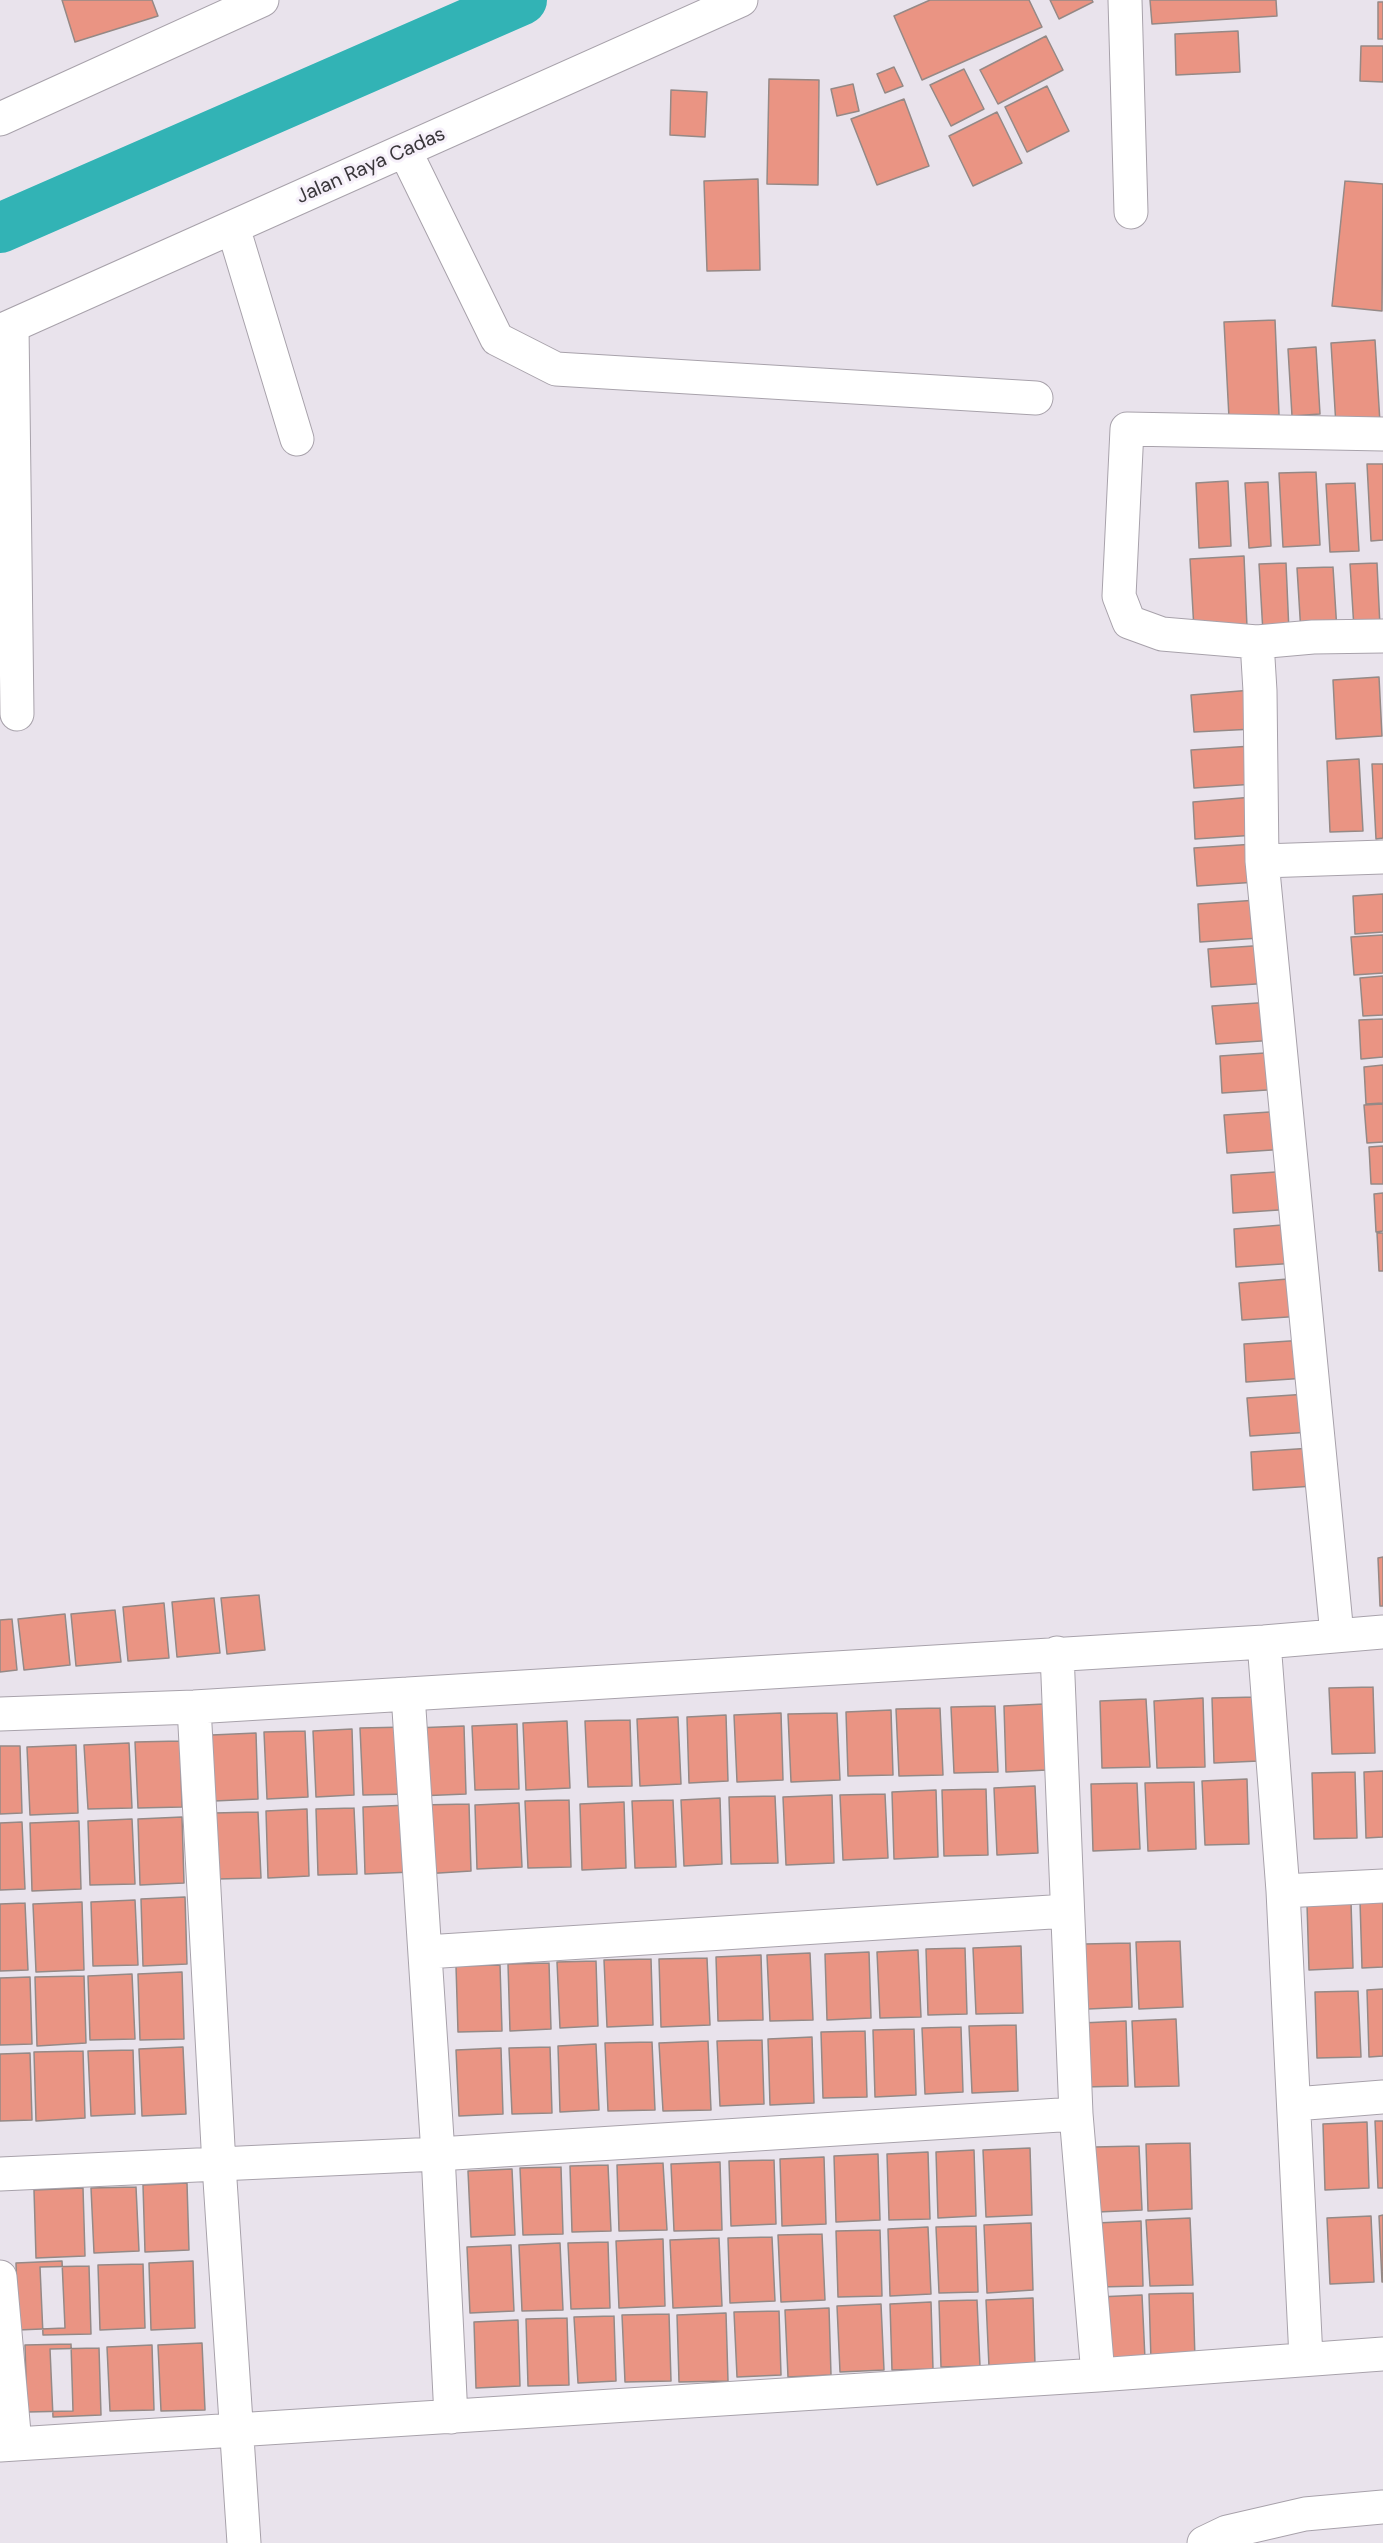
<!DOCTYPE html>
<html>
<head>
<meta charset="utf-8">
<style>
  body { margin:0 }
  canvas { display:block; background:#e9e3ec }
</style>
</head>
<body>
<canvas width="1383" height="2543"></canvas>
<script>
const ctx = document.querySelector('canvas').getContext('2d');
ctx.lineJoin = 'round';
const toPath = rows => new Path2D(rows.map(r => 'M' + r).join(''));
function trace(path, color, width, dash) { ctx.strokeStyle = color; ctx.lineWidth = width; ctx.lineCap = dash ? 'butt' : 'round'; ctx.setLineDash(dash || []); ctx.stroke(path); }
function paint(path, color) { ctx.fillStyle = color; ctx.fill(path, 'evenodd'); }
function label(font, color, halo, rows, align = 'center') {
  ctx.font = font + ' "DM Sans",sans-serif'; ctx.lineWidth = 6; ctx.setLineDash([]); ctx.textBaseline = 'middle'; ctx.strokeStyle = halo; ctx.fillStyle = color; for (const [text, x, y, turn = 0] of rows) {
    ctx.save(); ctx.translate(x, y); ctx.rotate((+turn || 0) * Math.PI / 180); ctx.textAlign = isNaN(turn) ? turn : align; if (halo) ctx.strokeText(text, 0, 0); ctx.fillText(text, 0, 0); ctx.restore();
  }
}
trace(toPath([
  [0,228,522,0]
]), '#32b3b5', 50);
const building = toPath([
  [62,0,152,0,158,16,75,42,62,0],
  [930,0,1029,0,1042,27,922,80,894,16,930,0],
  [1050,0,1092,0,1093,2,1059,19,1050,0],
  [1150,0,1276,0,1277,16,1152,24,1150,0],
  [1378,2,1383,2,1383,39,1378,39,1378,2],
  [1238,31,1240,72,1176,75,1175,34,1238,31],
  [1046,36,1063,70,998,104,980,70,1046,36],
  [1361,46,1383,46,1383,82,1360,81,1361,46],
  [894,67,903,86,885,93,877,74,894,67],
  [964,69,984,109,951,126,930,85,964,69],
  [769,79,819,80,818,185,767,184,769,79],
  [853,84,859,111,837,116,831,89,853,84],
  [1047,86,1069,131,1027,152,1005,107,1047,86],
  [671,90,707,92,705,137,670,135,671,90],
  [904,99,929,166,877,185,851,119,904,99],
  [997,112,1022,163,973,186,949,136,997,112],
  [758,179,760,270,707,271,704,181,758,179],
  [1345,181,1383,184,1382,311,1332,306,1345,181],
  [1275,320,1279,415,1229,418,1224,322,1275,320],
  [1375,340,1380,423,1336,426,1331,343,1375,340],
  [1316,347,1320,414,1292,416,1288,349,1316,347],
  [1367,464,1383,464,1383,540,1371,541,1367,464],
  [1316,472,1320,545,1283,547,1279,473,1316,472],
  [1228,481,1231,546,1199,548,1196,483,1228,481],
  [1268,482,1271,546,1249,548,1245,483,1268,482],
  [1355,483,1359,551,1330,552,1326,484,1355,483],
  [1244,556,1247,627,1194,630,1190,559,1244,556],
  [1286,563,1289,632,1263,633,1259,564,1286,563],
  [1377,563,1380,627,1354,629,1350,564,1377,563],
  [1333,567,1337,631,1301,633,1297,568,1333,567],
  [1379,677,1382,736,1336,739,1333,680,1379,677],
  [1252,690,1254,729,1194,732,1191,695,1252,690],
  [1252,746,1255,784,1194,788,1191,750,1252,746],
  [1359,759,1363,831,1330,832,1327,761,1359,759],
  [1372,764,1383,764,1383,838,1376,839,1372,764],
  [1253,797,1256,835,1195,839,1193,802,1253,797],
  [1255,844,1257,882,1197,886,1194,848,1255,844],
  [1383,894,1383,932,1355,934,1353,896,1383,894],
  [1258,900,1260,938,1200,942,1198,904,1258,900],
  [1383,935,1383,973,1354,975,1351,937,1383,935],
  [1268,945,1271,983,1211,987,1208,949,1268,945],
  [1383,976,1383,1015,1363,1016,1360,978,1383,976],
  [1273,1002,1276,1040,1216,1044,1212,1006,1273,1002],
  [1383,1019,1383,1057,1361,1059,1359,1020,1383,1019],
  [1280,1052,1282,1089,1222,1093,1220,1056,1280,1052],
  [1383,1065,1383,1103,1366,1104,1364,1067,1383,1065],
  [1383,1104,1383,1142,1367,1143,1364,1105,1383,1104],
  [1285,1111,1287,1149,1227,1153,1224,1115,1285,1111],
  [1383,1146,1383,1184,1371,1184,1369,1147,1383,1146],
  [1291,1171,1294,1209,1233,1213,1231,1175,1291,1171],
  [1383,1193,1383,1231,1376,1232,1374,1194,1383,1193],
  [1294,1224,1297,1263,1236,1267,1234,1229,1294,1224],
  [1377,1233,1383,1233,1383,1271,1379,1271,1377,1233],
  [1300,1278,1303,1316,1242,1320,1239,1283,1300,1278],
  [1305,1340,1307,1378,1246,1382,1244,1344,1305,1340],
  [1308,1394,1311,1432,1250,1436,1247,1398,1308,1394],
  [1312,1448,1314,1486,1253,1490,1251,1452,1312,1448],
  [1383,1557,1383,1606,1380,1606,1378,1558,1383,1557],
  [259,1595,265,1650,227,1654,221,1598,259,1595],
  [214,1598,220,1653,177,1657,172,1602,214,1598],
  [164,1603,169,1658,128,1661,123,1607,164,1603],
  [115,1610,121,1662,76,1666,71,1614,115,1610],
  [65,1614,70,1665,24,1670,18,1619,65,1614],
  [12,1619,17,1670,0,1672,0,1620,12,1619],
  [1373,1687,1375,1753,1332,1754,1329,1688,1373,1687],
  [1257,1697,1259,1761,1214,1763,1212,1698,1257,1697],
  [1203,1698,1205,1767,1157,1768,1154,1701,1203,1698],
  [1146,1699,1150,1767,1102,1768,1100,1701,1146,1699],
  [1044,1704,1047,1770,1006,1772,1004,1706,1044,1704],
  [995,1706,998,1772,954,1773,951,1707,995,1706],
  [940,1708,943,1775,899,1776,896,1709,940,1708],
  [891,1710,893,1775,848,1776,846,1712,891,1710],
  [781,1713,783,1780,737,1782,734,1715,781,1713],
  [837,1713,840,1780,791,1782,788,1714,837,1713],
  [726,1715,728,1781,689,1783,687,1717,726,1715],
  [678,1717,681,1784,640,1786,637,1719,678,1717],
  [630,1720,632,1786,588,1787,585,1721,630,1720],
  [567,1721,570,1788,526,1790,523,1723,567,1721],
  [517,1724,519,1789,475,1790,472,1726,517,1724],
  [464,1726,466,1794,418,1796,415,1728,464,1726],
  [407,1727,410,1794,363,1795,360,1728,407,1727],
  [352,1729,354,1795,316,1797,313,1731,352,1729],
  [305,1731,308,1797,267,1799,264,1732,305,1731],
  [256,1733,258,1799,214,1801,212,1735,256,1733],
  [180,1741,182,1807,138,1808,135,1742,180,1741],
  [129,1743,132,1808,88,1809,84,1745,129,1743],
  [76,1745,78,1813,30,1815,27,1747,76,1745],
  [0,1746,20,1746,22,1813,0,1814,0,1746],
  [1383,1771,1383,1837,1366,1838,1364,1772,1383,1771],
  [1355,1772,1357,1838,1314,1839,1312,1773,1355,1772],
  [1247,1779,1249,1844,1205,1845,1202,1781,1247,1779],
  [1194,1782,1196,1849,1148,1851,1145,1783,1194,1782],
  [1137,1783,1140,1849,1093,1851,1091,1784,1137,1783],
  [1035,1786,1038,1853,997,1855,994,1788,1035,1786],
  [986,1789,988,1855,944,1856,942,1790,986,1789],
  [936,1790,938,1857,894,1859,892,1792,936,1790],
  [885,1794,888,1858,843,1860,840,1795,885,1794],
  [832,1795,834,1863,786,1865,783,1797,832,1795],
  [775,1796,778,1863,731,1864,729,1797,775,1796],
  [720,1798,722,1864,684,1866,681,1800,720,1798],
  [569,1800,571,1867,528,1868,525,1801,569,1800],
  [673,1800,676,1867,635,1868,632,1801,673,1800],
  [624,1802,626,1868,582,1870,580,1804,624,1802],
  [519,1803,522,1867,477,1869,475,1805,519,1803],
  [469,1804,471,1871,423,1874,420,1805,469,1804],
  [409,1805,412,1872,365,1874,363,1807,409,1805],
  [354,1808,357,1874,318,1875,316,1809,354,1808],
  [307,1809,309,1876,268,1878,266,1811,307,1809],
  [258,1812,261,1878,217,1879,214,1813,258,1812],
  [182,1817,184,1883,140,1885,138,1819,182,1817],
  [132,1819,135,1884,90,1885,88,1821,132,1819],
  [79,1821,81,1889,32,1891,30,1823,79,1821],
  [22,1822,25,1889,0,1890,0,1823,22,1822],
  [185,1897,187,1964,143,1966,141,1899,185,1897],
  [135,1900,138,1965,93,1966,91,1902,135,1900],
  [1383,1900,1383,1967,1362,1968,1360,1901,1383,1900],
  [82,1902,84,1970,36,1972,33,1904,82,1902],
  [1351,1902,1353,1968,1309,1970,1307,1904,1351,1902],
  [25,1903,28,1970,0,1971,0,1904,25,1903],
  [1180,1941,1183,2007,1139,2009,1136,1942,1180,1941],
  [1130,1943,1132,2007,1088,2009,1085,1944,1130,1943],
  [1021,1946,1023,2013,976,2014,973,1948,1021,1946],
  [965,1948,967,2014,928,2015,926,1949,965,1948],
  [918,1950,921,2017,880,2018,877,1952,918,1950],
  [869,1952,871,2018,827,2020,825,1954,869,1952],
  [810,1953,813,2020,770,2021,767,1955,810,1953],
  [761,1955,763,2020,718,2021,716,1957,761,1955],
  [707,1958,710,2025,661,2027,659,1959,707,1958],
  [651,1959,653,2025,607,2027,604,1960,651,1959],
  [596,1961,598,2026,560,2028,557,1962,596,1961],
  [549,1963,551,2029,510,2031,508,1964,549,1963],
  [500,1965,502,2031,458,2032,456,1966,500,1965],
  [182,1972,184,2039,140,2040,138,1974,182,1972],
  [132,1974,135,2039,90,2040,88,1976,132,1974],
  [84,1976,86,2043,37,2046,35,1977,84,1976],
  [30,1977,32,2044,0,2045,0,1978,30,1977],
  [1383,1989,1383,2056,1369,2057,1367,1990,1383,1989],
  [1358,1991,1361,2057,1317,2058,1315,1992,1358,1991],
  [1176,2019,1179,2086,1135,2087,1132,2021,1176,2019],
  [1126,2021,1128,2086,1083,2087,1081,2023,1126,2021],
  [1016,2025,1018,2091,972,2093,969,2026,1016,2025],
  [961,2027,963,2092,925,2094,922,2028,961,2027],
  [914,2029,916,2095,875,2097,873,2030,914,2029],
  [865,2031,867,2097,823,2098,821,2032,865,2031],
  [812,2037,814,2103,770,2105,768,2039,812,2037],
  [762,2040,764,2104,720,2106,717,2041,762,2040],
  [708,2041,711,2110,663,2111,659,2043,708,2041],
  [652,2042,655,2110,608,2111,605,2043,652,2042],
  [596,2044,599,2110,560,2112,558,2046,596,2044],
  [183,2047,186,2114,142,2116,139,2049,183,2047],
  [550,2047,552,2113,512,2114,509,2048,550,2047],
  [501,2048,503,2114,459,2116,456,2050,501,2048],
  [133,2050,135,2114,91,2116,88,2051,133,2050],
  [83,2051,85,2118,36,2121,34,2052,83,2051],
  [30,2053,32,2120,0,2121,0,2054,30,2053],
  [1375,2121,1383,2121,1383,2188,1378,2188,1375,2121],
  [1367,2122,1369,2188,1325,2190,1323,2124,1367,2122],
  [1190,2143,1192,2209,1148,2211,1146,2144,1190,2143],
  [1139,2146,1142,2210,1098,2212,1095,2147,1139,2146],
  [1030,2148,1032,2215,986,2217,983,2150,1030,2148],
  [974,2150,976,2216,938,2218,936,2152,974,2150],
  [928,2152,930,2219,889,2220,887,2154,928,2152],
  [878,2154,880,2220,836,2222,834,2156,878,2154],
  [824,2157,826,2224,782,2226,780,2159,824,2157],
  [774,2160,776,2224,731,2226,729,2161,774,2160],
  [720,2162,722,2230,674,2231,671,2164,720,2162],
  [663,2163,667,2230,619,2231,617,2165,663,2163],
  [608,2165,611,2231,572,2232,570,2166,608,2165],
  [561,2167,563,2234,523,2235,520,2168,561,2167],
  [512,2169,515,2235,471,2237,468,2171,512,2169],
  [187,2183,189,2250,145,2252,143,2185,187,2183],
  [136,2187,139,2251,94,2253,91,2188,136,2187],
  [83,2188,85,2256,36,2258,34,2190,83,2188],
  [1383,2215,1383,2282,1382,2282,1379,2216,1383,2215],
  [1371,2216,1374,2282,1330,2284,1327,2218,1371,2216],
  [1190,2218,1193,2285,1150,2286,1146,2220,1190,2218],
  [1141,2221,1143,2286,1098,2287,1096,2223,1141,2221],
  [1031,2223,1033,2290,987,2293,984,2225,1031,2223],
  [976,2226,978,2292,939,2293,936,2227,976,2226],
  [928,2227,931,2294,890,2296,888,2229,928,2227],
  [880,2230,882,2296,838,2297,836,2231,880,2230],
  [822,2234,825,2300,781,2302,778,2235,822,2234],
  [772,2237,775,2301,730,2303,728,2238,772,2237],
  [719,2238,722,2306,673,2308,670,2240,719,2238],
  [663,2239,665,2306,619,2308,616,2241,663,2239],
  [608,2242,610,2308,571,2309,568,2243,608,2242],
  [560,2243,563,2310,522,2311,519,2245,560,2243],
  [511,2245,514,2311,470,2313,467,2247,511,2245],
  [62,2261,65,2328,18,2330,16,2263,62,2261],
  [193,2261,195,2328,151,2330,149,2263,193,2261],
  [143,2264,145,2328,100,2330,98,2265,143,2264],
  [89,2266,91,2334,43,2335,40,2267,89,2266],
  [1193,2293,1195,2359,1151,2361,1149,2294,1193,2293],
  [1142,2295,1145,2359,1101,2361,1098,2297,1142,2295],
  [1033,2298,1035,2365,989,2367,986,2300,1033,2298],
  [977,2300,980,2366,941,2367,939,2301,977,2300],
  [931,2302,933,2369,892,2370,890,2304,931,2302],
  [881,2304,884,2370,840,2372,837,2306,881,2304],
  [829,2308,831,2375,788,2377,785,2310,829,2308],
  [779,2311,781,2375,737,2377,734,2312,779,2311],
  [726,2313,728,2381,679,2382,677,2315,726,2313],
  [669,2314,671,2381,625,2382,622,2315,669,2314],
  [614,2316,616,2381,578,2383,574,2317,614,2316],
  [567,2318,569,2385,528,2386,526,2319,567,2318],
  [518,2320,520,2386,476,2388,474,2322,518,2320],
  [202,2343,205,2410,161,2411,158,2345,202,2343],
  [71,2344,73,2411,27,2412,25,2345,71,2344],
  [152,2345,154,2410,110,2411,107,2347,152,2345],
  [99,2348,101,2415,53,2417,50,2349,99,2348]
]);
paint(building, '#ea9483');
trace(building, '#958986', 1.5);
const minor = toPath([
  [1125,0,1131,212],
  [0,119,262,0],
  [405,151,497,339,556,369,1036,398],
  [233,227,297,439],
  [12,326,17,714],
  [0,331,741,0],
  [1383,434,1127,429,1119,596,1129,622,1162,634,1257,642,1313,637,1383,636],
  [1257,642,1260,691,1262,861,1337,1635],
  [1262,861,1383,857],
  [1264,1642,1283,1891,1306,2358],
  [1057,1653,1076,2114],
  [408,1694,438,2154,451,2417],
  [194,1707,219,2165,244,2543],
  [0,1714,194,1707,1264,1642,1383,1632],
  [1283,1891,1383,1886],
  [426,1952,1067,1911],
  [1295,2104,1383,2097],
  [0,2174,438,2154,1076,2114,1098,2375],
  [0,2277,15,2444],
  [0,2445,1098,2375,1383,2354],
  [1204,2543,1227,2532,1305,2514,1383,2507]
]);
trace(minor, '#a8a2ab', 35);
trace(minor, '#fff', 33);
label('20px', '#3a373b', '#f6f0fa', [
  ["Jalan Raya Cadas",371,166,-24]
]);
</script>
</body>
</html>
